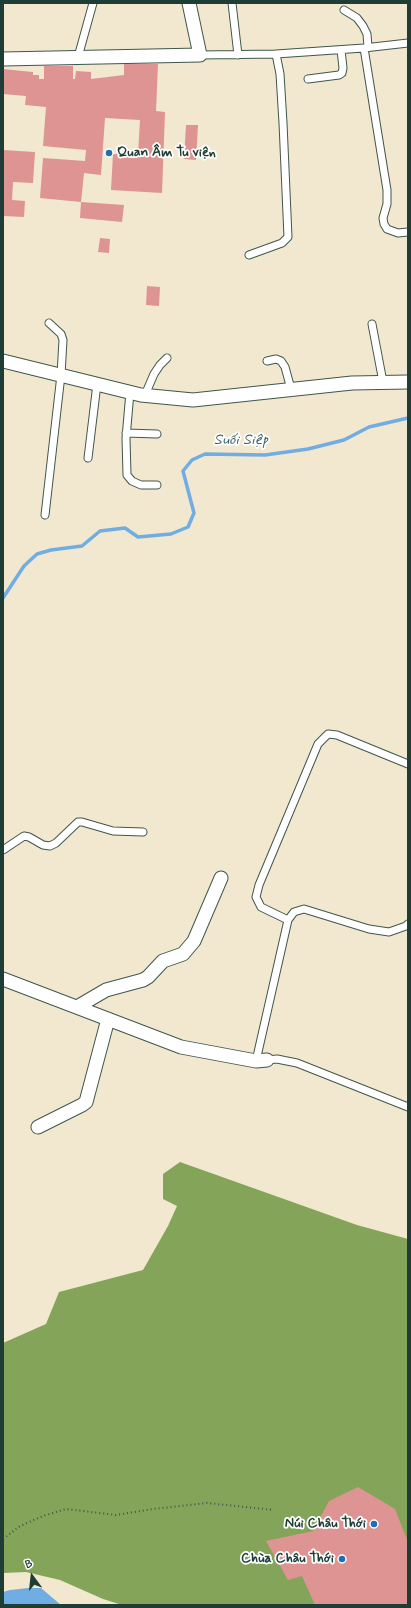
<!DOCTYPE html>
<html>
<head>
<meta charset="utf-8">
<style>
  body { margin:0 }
  #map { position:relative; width:411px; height:1608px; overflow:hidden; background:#f1e8cf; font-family:Mynerve,sans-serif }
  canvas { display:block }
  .frame { position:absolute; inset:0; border:4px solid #1f3d34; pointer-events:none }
  .north { position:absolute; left:12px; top:1556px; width:40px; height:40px; -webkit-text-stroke:3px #fff; paint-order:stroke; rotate:345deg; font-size:11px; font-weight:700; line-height:16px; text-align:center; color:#1f3d34 }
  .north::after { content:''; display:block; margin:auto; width:14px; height:18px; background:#1f3d34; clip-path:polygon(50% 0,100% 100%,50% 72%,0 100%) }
</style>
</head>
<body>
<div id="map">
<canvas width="411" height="1608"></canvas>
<div class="frame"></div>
<div class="north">B</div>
</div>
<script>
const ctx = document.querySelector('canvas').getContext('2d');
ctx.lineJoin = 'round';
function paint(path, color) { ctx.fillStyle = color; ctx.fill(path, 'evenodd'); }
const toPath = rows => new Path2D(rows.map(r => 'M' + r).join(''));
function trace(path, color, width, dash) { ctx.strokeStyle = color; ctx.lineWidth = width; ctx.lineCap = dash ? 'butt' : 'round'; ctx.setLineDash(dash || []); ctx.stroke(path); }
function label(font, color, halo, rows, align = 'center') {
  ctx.font = font + ' Mynerve,sans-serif'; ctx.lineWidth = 3.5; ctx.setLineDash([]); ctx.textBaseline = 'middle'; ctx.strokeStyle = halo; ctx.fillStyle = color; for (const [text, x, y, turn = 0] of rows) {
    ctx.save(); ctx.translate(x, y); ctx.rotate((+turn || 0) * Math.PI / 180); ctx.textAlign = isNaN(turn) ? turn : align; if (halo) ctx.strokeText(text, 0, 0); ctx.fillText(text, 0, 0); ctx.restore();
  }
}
paint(toPath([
  [180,1162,357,1225,408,1239,408,1605,122,1605,103,1599,60,1580,26,1572,3,1573,3,1343,46,1324,59,1292,143,1270,168,1226,177,1206,163,1199,163,1174]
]), '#84a559');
paint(toPath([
  [28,1588,41,1588,61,1605,3,1605,3,1592,10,1590]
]), '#70ade2');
trace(toPath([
  [3,598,24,566,37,554,51,550,82,546,100,531,125,528,138,537,171,534,188,527,194,513,183,471,192,460,205,454,265,455,308,449,344,440,369,427,408,418]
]), '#70ade2', 3.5);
paint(toPath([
  [124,64,158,64,156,111,165,112,162,193,111,190,113,154,138,155,140,120,105,118,101,175,84,173,81,202,40,198,43,158,85,161,86,150,43,146,46,107,25,105,26,96,3,94,3,69,33,72,33,75,39,75,39,79,44,79,44,66,73,66,73,79,75,79,76,71,91,72,91,79,124,75],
  [186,125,198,125,196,160,184,159],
  [3,150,35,152,33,183,13,182,12,200,25,201,24,217,3,216],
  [81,202,124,205,122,222,80,218],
  [100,238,110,239,109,253,98,252],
  [147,286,160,287,159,306,146,305],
  [358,1487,395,1509,408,1542,408,1605,315,1605,302,1576,288,1580,266,1541,313,1531,329,1501]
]), '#dd9493');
const lane = toPath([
  [232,3,238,55],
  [344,10,357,18,363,26,367,34,368,47],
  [364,48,408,43],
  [276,54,364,48,387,190,387,204,383,218,384,224,387,229,398,233,408,232],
  [200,55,276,54,280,74,283,123,288,237,282,243,249,255],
  [78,57,93,3],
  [308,79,339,75,342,73,343,68,341,50],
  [372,324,383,382],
  [267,361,276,359,281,361,285,367,291,389],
  [130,392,126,438,127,475,132,481,141,485,157,485],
  [145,395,154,374,160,365,167,358],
  [126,433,157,434],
  [88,458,97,384],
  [45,515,61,375,63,340,61,334,49,323],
  [3,850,24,836,29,837,43,845,50,846,56,843,78,822,82,822,113,831,143,832],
  [288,920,261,907,256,897,259,885,318,744,328,734,337,735,408,764],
  [267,1060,277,1059,297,1063,408,1107],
  [256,1061,288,920,294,912,304,909,369,929,389,932,406,926,408,924]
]);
const street = toPath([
  [3,59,200,55,189,3],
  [3,361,141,395,193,400,352,383,408,382],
  [3,979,181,1047,256,1061,267,1060],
  [77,1007,106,990,143,980,148,977,163,961,183,954,194,941,221,878],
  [38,1127,82,1105,86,1102,108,1019]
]);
trace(lane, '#3e574b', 9);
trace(street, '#3e574b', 15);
trace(toPath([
  [3,1539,20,1526,43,1516,66,1509,116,1515,153,1509,207,1503,274,1510]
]), '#3e574b', 2, [1, 3]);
trace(lane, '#fff', 7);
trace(street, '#fff', 13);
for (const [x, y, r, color] of [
  [109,153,4,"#1f6fb2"],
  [374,1524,4,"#1f6fb2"],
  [342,1559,4,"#1f6fb2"]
]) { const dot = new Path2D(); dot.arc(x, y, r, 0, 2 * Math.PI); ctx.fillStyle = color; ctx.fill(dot); trace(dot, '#fff', 1.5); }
label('bold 14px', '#1f3d34', '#fff', [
  ["Quan Âm Tu viện",117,153,"left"],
  ["Núi Châu Thới",366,1524],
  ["Chùa Châu Thới",334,1559]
], 'right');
label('italic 15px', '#375f68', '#fff', [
  ["Suối Siệp",241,441]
]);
</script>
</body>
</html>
